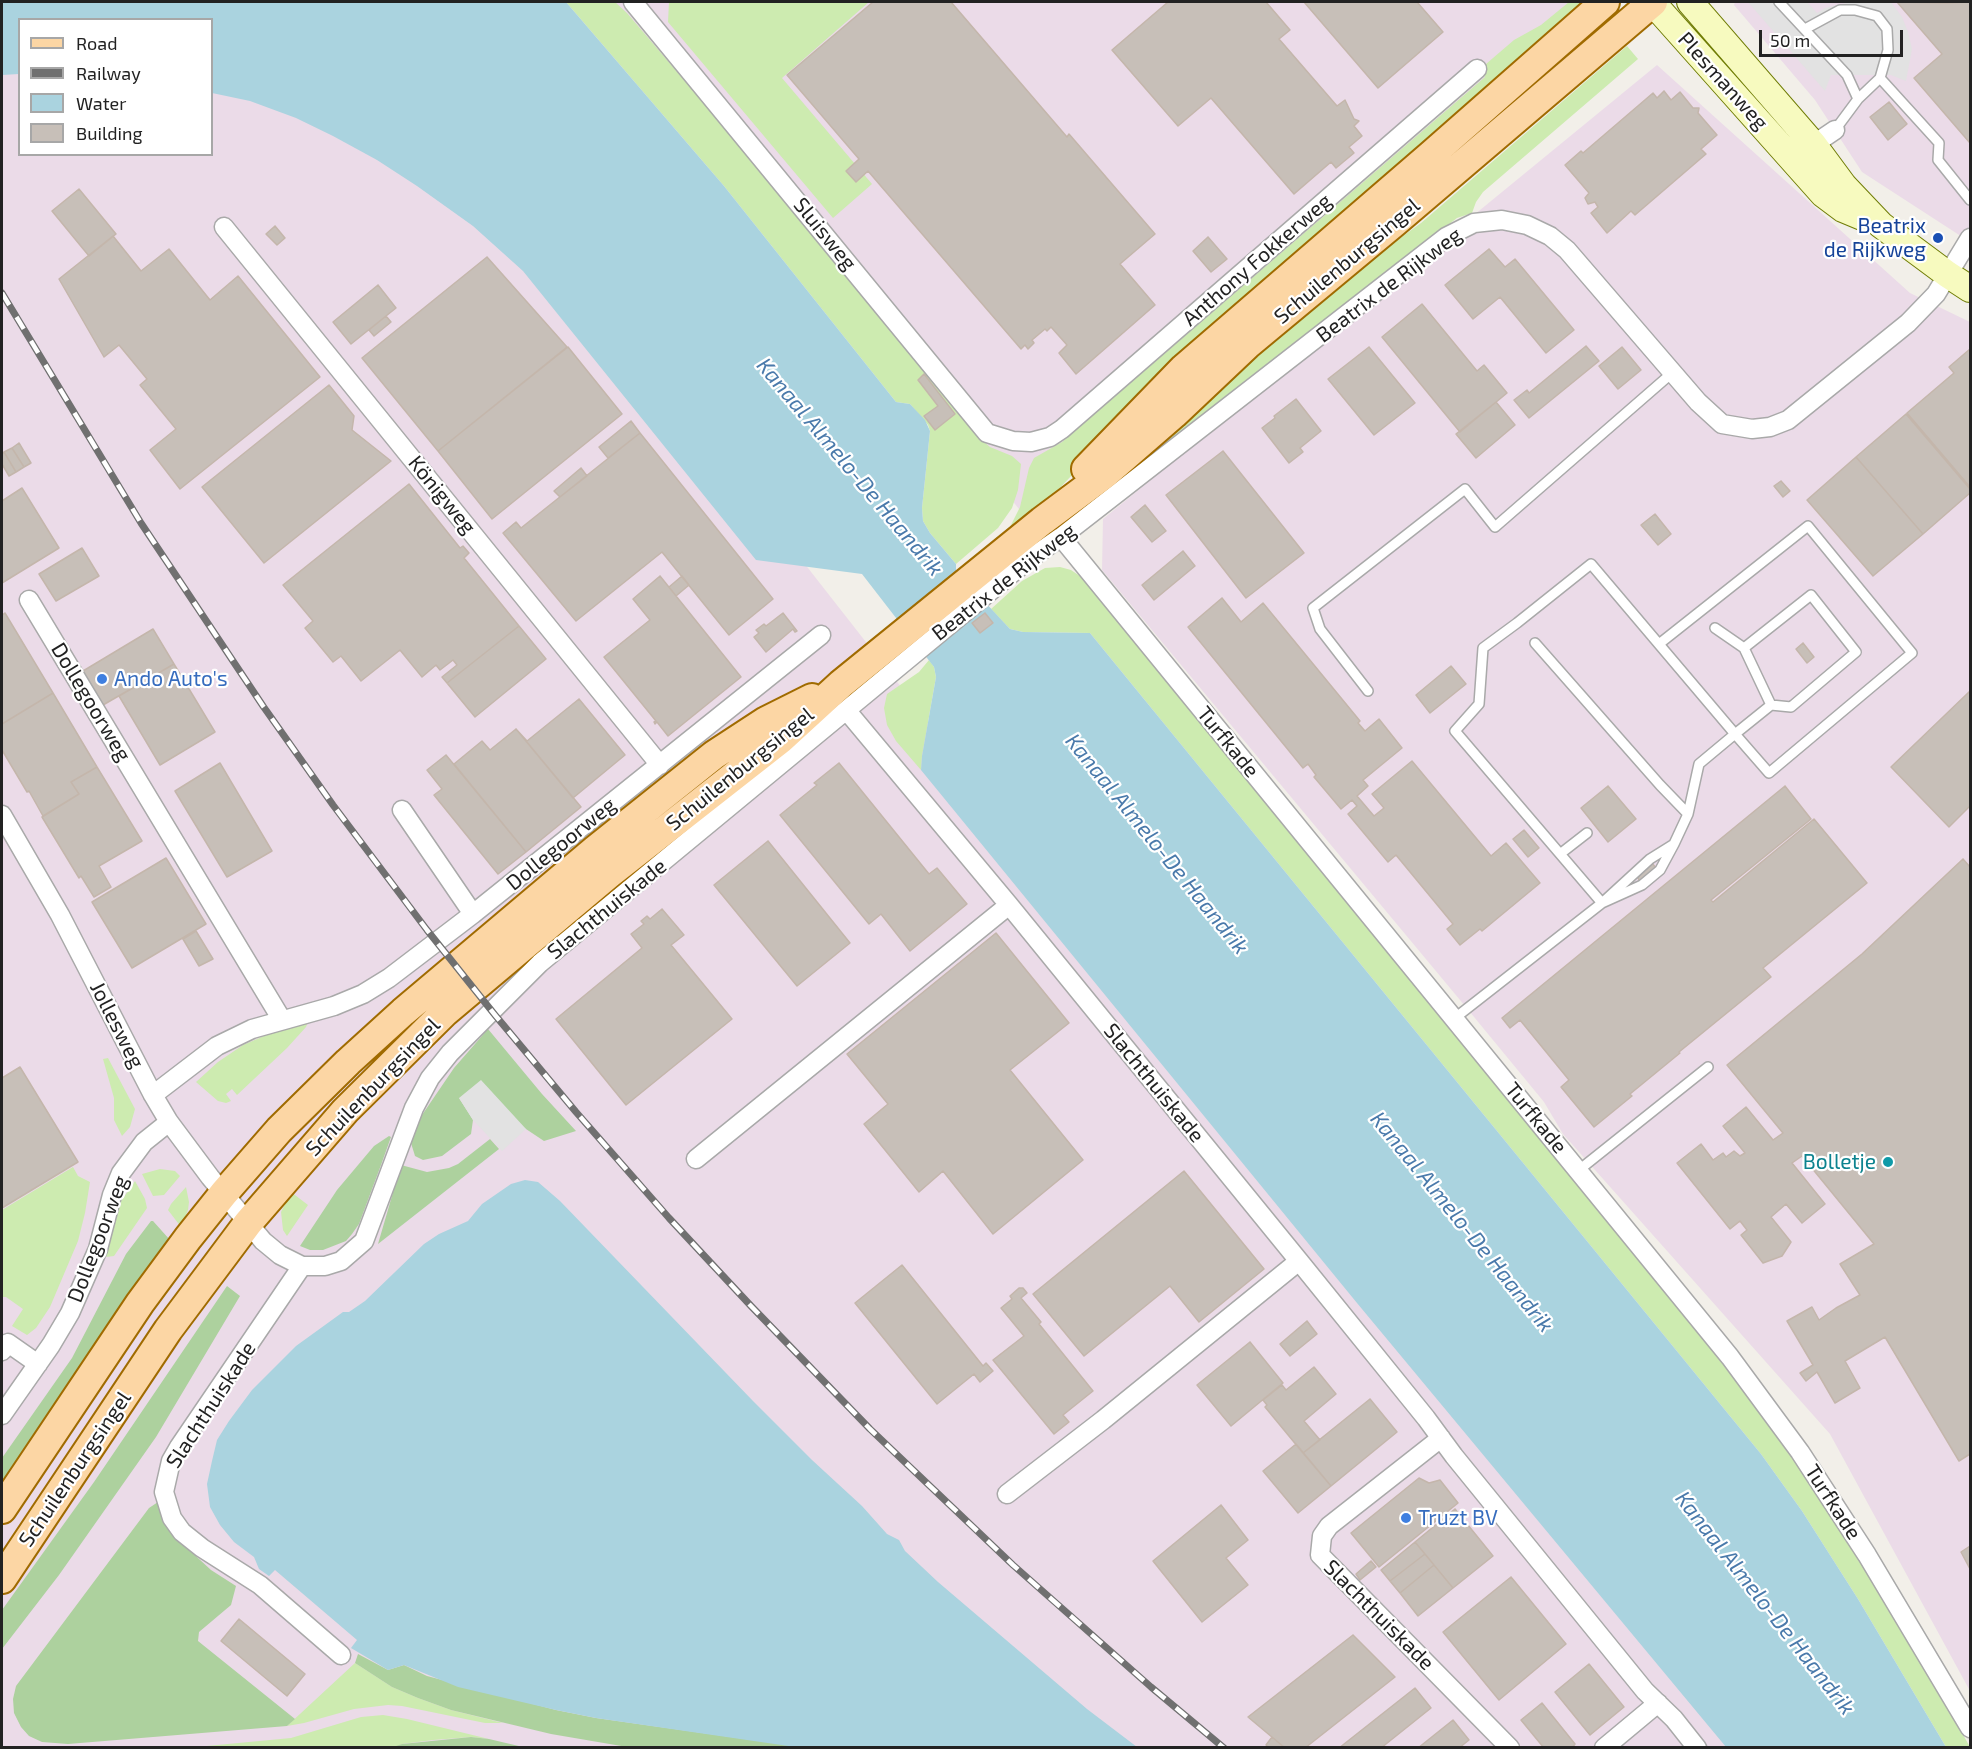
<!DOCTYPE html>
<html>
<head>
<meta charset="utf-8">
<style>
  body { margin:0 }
  #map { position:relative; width:1972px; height:1749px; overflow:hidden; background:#f2efe9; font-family:"Exo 2",sans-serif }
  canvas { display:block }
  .frame { position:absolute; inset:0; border:3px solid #222; pointer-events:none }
  .legend { position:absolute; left:18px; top:18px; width:195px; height:138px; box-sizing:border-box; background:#fff; border:2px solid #a7a7a7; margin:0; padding:8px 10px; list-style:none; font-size:18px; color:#222 }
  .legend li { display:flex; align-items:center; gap:12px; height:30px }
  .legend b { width:30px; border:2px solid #a7a7a7 }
  .scale { position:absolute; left:1759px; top:30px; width:144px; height:27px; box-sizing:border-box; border:3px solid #222; border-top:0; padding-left:8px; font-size:18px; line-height:21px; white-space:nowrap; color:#222; -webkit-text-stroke:4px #fff; paint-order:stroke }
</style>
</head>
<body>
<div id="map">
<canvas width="1972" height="1749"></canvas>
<div class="frame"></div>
<ul class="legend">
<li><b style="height:8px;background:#fcd6a4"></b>Road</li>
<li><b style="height:8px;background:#707070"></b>Railway</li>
<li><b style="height:16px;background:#aad3df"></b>Water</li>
<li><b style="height:16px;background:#c7bfb8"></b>Building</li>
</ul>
<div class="scale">50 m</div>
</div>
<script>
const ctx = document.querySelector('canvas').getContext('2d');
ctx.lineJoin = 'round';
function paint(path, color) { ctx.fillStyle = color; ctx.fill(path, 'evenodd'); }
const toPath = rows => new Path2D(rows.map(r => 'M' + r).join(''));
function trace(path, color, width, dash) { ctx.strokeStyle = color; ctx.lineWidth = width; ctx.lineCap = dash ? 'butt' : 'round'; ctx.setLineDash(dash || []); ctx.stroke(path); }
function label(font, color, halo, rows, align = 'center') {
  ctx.font = font + ' "Exo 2",sans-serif'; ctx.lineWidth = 4.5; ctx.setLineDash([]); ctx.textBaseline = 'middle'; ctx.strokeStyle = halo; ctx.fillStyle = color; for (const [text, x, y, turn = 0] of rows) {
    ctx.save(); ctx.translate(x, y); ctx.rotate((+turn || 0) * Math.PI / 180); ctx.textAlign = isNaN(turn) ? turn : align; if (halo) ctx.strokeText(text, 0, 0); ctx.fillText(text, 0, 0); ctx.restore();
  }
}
paint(toPath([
  [594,2,1621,2,1023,514,775,206],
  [1735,2,1970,2,1970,242,1862,172,1815,100,1734,5],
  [2,44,19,47,20,154,212,154,212,80,307,96,606,310,1731,1747,2,1747],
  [1657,65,1910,293,1970,322,1970,1691,1830,1434,1563,1134,1544,1102,1465,1006,1102,570,1103,519]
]), '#ebdbe8');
paint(toPath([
  [566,2,615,2,627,13,839,262,940,385,977,436,990,447,1012,456,1021,464,1018,490,1012,508,998,528,956,564,930,533,923,521,922,508,930,431,928,425,910,404,896,402,724,186],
  [669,2,869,2,782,78,872,184,833,218,668,22],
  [1569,2,1588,2,1141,402,1056,492,1005,537,1020,507,1029,468,1034,458,1062,442,1485,77,1479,70,1514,40,1541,25],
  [1627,46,1638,59,1483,192,1476,202,1472,213,1457,218,1079,511,1330,289,1421,223],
  [1060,567,1071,570,1086,580,1720,1358,1809,1480,1864,1566,1911,1643,1970,1747,1946,1747,1858,1599,1802,1511,1761,1454,1090,633,1023,632,1010,629,991,609,1022,581,1045,568],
  [929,660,934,667,936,677,922,756,921,770,896,741,887,725,884,708,887,694,919,672],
  [308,1022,306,1027,287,1048,237,1095,232,1089,226,1094,231,1101,226,1103,218,1101,196,1082,218,1062,243,1045,278,1030],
  [108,1058,135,1109,130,1127,122,1136,114,1120,114,1098,103,1059],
  [73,1167,78,1176,90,1182,85,1213,78,1241,50,1307,36,1328,27,1335,12,1326,23,1309,6,1297,2,1297,2,1210],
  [160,1169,175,1171,180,1176,164,1195,153,1196,142,1174],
  [135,1181,145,1199,147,1208,114,1256,106,1257,121,1201],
  [186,1187,189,1202,188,1210,181,1227,168,1210,171,1204],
  [291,1192,308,1205,287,1236,283,1230,281,1212],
  [355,1663,392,1687,418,1698,451,1710,503,1723,485,1723,402,1706,388,1705,354,1709,304,1723,287,1726],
  [383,1715,407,1719,489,1739,471,1737,433,1740,402,1744,393,1748,196,1747,291,1738,361,1717]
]), '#cdebb0');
paint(toPath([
  [488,1029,542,1094,576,1131,544,1141,526,1129,459,1098,473,1120,471,1134,442,1156,423,1160,415,1156,411,1143,412,1137,422,1115,454,1068],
  [389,1136,391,1137,381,1165,359,1224,352,1234,346,1241,323,1250,310,1250,300,1246,337,1190,374,1146],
  [490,1139,499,1149,378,1244,401,1165,427,1172,449,1168,458,1164],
  [151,1221,153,1221,170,1240,2,1490,2,1458,72,1358,126,1254],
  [227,1286,240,1296,156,1437,59,1575,2,1649,2,1610,94,1482],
  [158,1502,164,1519,174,1536,211,1570,236,1586,231,1605,199,1632,198,1641,295,1719,287,1726,68,1744,42,1742,29,1736,21,1727,14,1713,13,1699,16,1686,149,1508],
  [358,1654,388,1670,404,1665,427,1676,556,1710,596,1718,802,1747,633,1748,551,1734,451,1710,418,1698,392,1687,355,1663],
  [471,1737,489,1739,523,1747,393,1747,402,1744]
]), '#add19e');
paint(toPath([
  [1748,2,1807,2,1817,13,1825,8,1846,3,1891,2,1902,17,1908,32,1912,49,1906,81,1891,75,1831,75,1825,91],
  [481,1080,526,1129,502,1151,473,1120,459,1098]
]), '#e2e2e2');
paint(toPath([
  [2,2,566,2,724,186,896,402,910,404,925,420,930,431,922,508,923,521,930,533,956,564,956,571,1010,629,1023,632,1090,633,1761,1454,1802,1511,1858,1599,1946,1747,1726,1747,1357,1303,921,770,922,756,936,677,934,667,862,574,756,560,523,271,473,226,417,186,377,160,333,136,296,118,250,101,212,93,212,20,20,20,19,74,2,75],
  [525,1180,538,1182,560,1201,753,1401,812,1460,862,1506,887,1534,899,1540,905,1551,938,1582,1087,1709,1137,1747,802,1748,596,1718,556,1710,458,1687,404,1665,388,1670,351,1648,357,1640,275,1570,269,1576,259,1569,254,1557,234,1542,220,1525,210,1507,207,1484,212,1461,217,1440,229,1421,252,1390,296,1346,343,1312,349,1312,365,1301,424,1244,439,1234,468,1221,482,1204,511,1184]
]), '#aad3df');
const building = toPath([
  [873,2,951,2,1067,137,1069,134,1155,234,1120,264,1155,305,1076,374,1059,353,1067,345,1051,327,1047,331,1045,329,1032,340,1034,343,1028,349,1025,345,1021,349,868,171,856,182,846,171,859,159,787,75,873,2],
  [1168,2,1266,2,1290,30,1279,39,1337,106,1345,100,1354,119,1359,121,1354,126,1362,136,1349,147,1354,153,1336,168,1331,162,1294,194,1211,98,1178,126,1112,50,1168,2],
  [1304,2,1417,2,1443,32,1378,88,1304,2],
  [1897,2,1947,3,1970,2,1970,143,1914,78,1942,54,1897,2],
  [1664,91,1671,100,1680,92,1693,108,1699,108,1698,113,1717,135,1701,149,1706,154,1635,215,1631,211,1607,233,1591,213,1598,207,1595,202,1588,204,1585,198,1589,193,1565,165,1581,151,1583,153,1653,93,1657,98,1664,91],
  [1889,102,1907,124,1888,140,1870,117,1889,102],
  [79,189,116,234,89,256,52,211,79,189],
  [275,226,285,238,277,245,266,234,275,226],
  [113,236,141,271,169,249,210,300,238,276,320,377,180,489,150,450,176,429,140,385,147,379,119,345,104,357,59,279,113,236],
  [1208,237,1227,259,1211,272,1193,251,1208,237],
  [1489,249,1505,267,1515,259,1574,330,1546,353,1500,297,1473,319,1445,285,1489,249],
  [487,257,567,347,438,451,362,358,487,257],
  [378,285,396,308,351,344,333,322,378,285],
  [1422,304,1477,371,1484,365,1507,393,1460,432,1382,337,1422,304],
  [386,316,391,322,374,336,369,330,386,316],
  [1586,346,1599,361,1529,418,1514,400,1527,390,1529,393,1586,346],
  [568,347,622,414,492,519,438,451,568,347],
  [1369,347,1415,403,1374,435,1328,379,1369,347],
  [1622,347,1641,370,1618,389,1599,366,1622,347],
  [1970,349,1970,487,1907,413,1954,373,1949,367,1970,349],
  [924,374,955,414,935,430,924,416,938,406,918,380,924,374],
  [329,385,354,416,352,430,391,461,264,563,202,487,329,385],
  [1296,399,1321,431,1300,448,1303,452,1289,463,1262,428,1275,418,1274,416,1296,399],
  [1496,402,1515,425,1476,458,1456,434,1496,402],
  [1906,414,1970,489,1970,493,1923,534,1856,457,1906,414],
  [631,421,640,433,608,458,599,447,631,421],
  [640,433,773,599,729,635,662,552,576,621,503,533,516,522,521,528,640,433],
  [19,443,31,463,24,467,12,448,19,443],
  [12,448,24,467,16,472,4,452,12,448],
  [1223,451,1304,553,1246,598,1166,495,1223,451],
  [4,452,16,472,9,476,2,464,2,454,4,452],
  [1856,457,1923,534,1873,576,1807,500,1856,457],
  [581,468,587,476,560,497,554,491,581,468],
  [1781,481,1790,491,1783,497,1774,486,1781,481],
  [409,484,460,548,463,546,469,553,464,558,519,626,447,683,442,677,457,665,453,660,440,670,436,665,422,677,400,650,361,681,341,656,333,662,305,628,313,621,283,585,409,484],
  [22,488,59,548,2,583,2,501,22,488],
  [1145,505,1166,531,1152,542,1131,517,1145,505],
  [1655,514,1671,534,1658,545,1641,525,1655,514],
  [82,548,99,576,56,601,39,574,82,548],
  [1183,551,1195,566,1154,600,1142,585,1183,551],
  [660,576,741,677,668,736,657,722,655,724,654,722,656,721,604,657,650,620,633,599,660,576],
  [682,576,689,585,676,596,669,587,682,576],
  [1222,598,1241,622,1263,603,1360,721,1358,723,1365,731,1379,719,1402,748,1363,780,1368,786,1357,796,1374,816,1384,808,1372,794,1412,761,1491,856,1506,843,1540,883,1482,931,1480,929,1460,945,1447,929,1453,924,1396,855,1388,862,1348,814,1357,806,1352,800,1341,809,1314,777,1316,775,1308,764,1303,768,1188,627,1222,598],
  [5,613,53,693,2,724,2,615,5,613],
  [783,613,797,631,795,632,793,629,766,652,754,637,759,633,756,630,764,624,766,626,783,613],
  [985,613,993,623,980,633,972,623,985,613],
  [519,626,546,659,475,717,447,683,519,626],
  [153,629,174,664,103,705,83,671,153,629],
  [1803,643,1814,657,1807,663,1796,649,1803,643],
  [174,664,215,732,160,765,119,696,174,664],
  [1451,666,1466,684,1430,713,1416,695,1451,666],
  [1970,691,1970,806,1949,827,1891,767,1970,691],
  [53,693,97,767,71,782,79,794,43,816,29,791,27,792,2,750,2,724,53,693],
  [579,699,625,755,573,798,516,729,527,741,579,699],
  [516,729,581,807,526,852,454,764,482,741,490,750,516,729],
  [446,755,526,852,498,874,434,795,442,789,427,770,446,755],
  [220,763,272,851,227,877,175,791,220,763],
  [839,763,929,874,937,868,967,904,910,951,881,914,869,924,780,815,817,785,814,783,839,763],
  [97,767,142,841,99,866,111,887,94,897,81,876,79,878,42,817,79,794,71,782,97,767],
  [1608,786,1636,819,1608,842,1581,808,1608,786],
  [1785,786,1811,819,1711,900,1713,902,1814,819,1867,883,1763,968,1771,977,1679,1052,1680,1053,1630,1094,1632,1096,1594,1127,1561,1087,1569,1080,1520,1020,1510,1028,1502,1018,1785,786],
  [1524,830,1539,848,1528,857,1513,839,1524,830],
  [768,841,850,943,797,986,714,885,768,841],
  [166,858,206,924,132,968,92,902,166,858],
  [1963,859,1970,867,1970,1454,1959,1461,1885,1337,1845,1361,1860,1388,1835,1403,1817,1372,1806,1381,1800,1373,1813,1365,1787,1321,1812,1307,1819,1320,1836,1308,1860,1295,1840,1264,1874,1244,1802,1156,1792,1163,1825,1204,1802,1223,1786,1204,1771,1217,1791,1242,1782,1256,1763,1263,1741,1235,1747,1230,1740,1221,1730,1229,1677,1163,1701,1144,1713,1160,1723,1153,1726,1157,1734,1151,1740,1156,1745,1153,1723,1126,1746,1107,1773,1140,1783,1133,1727,1065,1862,954,1963,859],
  [1651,862,1657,869,1642,881,1639,880,1636,874,1651,862],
  [662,909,684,935,671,945,732,1019,626,1105,556,1019,642,948,631,934,644,924,641,921,647,916,650,919,662,909],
  [196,931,213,959,199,966,183,939,196,931],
  [996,933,1069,1023,1010,1070,1083,1160,993,1234,943,1171,919,1192,864,1124,888,1104,847,1054,996,933],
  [20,1067,78,1162,2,1208,2,1078,20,1067],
  [1184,1171,1264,1269,1199,1322,1170,1286,1084,1356,1033,1294,1184,1171],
  [902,1265,983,1366,986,1363,993,1371,980,1382,974,1374,937,1404,855,1303,902,1265],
  [1019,1288,1023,1288,1027,1293,1021,1298,1041,1322,1039,1324,1093,1391,1063,1415,1069,1422,1054,1434,993,1360,1024,1336,1001,1308,1012,1299,1010,1296,1019,1288],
  [1307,1321,1317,1334,1290,1356,1280,1344,1307,1321],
  [1250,1342,1283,1383,1231,1426,1197,1385,1250,1342],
  [1314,1367,1336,1394,1304,1421,1320,1440,1303,1453,1265,1407,1267,1405,1263,1400,1282,1385,1286,1390,1314,1367],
  [1370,1399,1397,1432,1331,1486,1303,1453,1370,1399],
  [1296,1444,1331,1486,1298,1513,1263,1471,1296,1444],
  [1419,1478,1429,1483,1440,1480,1458,1503,1379,1567,1351,1533,1419,1478],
  [1221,1505,1248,1540,1226,1558,1248,1585,1202,1622,1153,1561,1221,1505],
  [1455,1509,1493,1556,1453,1588,1415,1542,1455,1509],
  [1415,1542,1425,1554,1390,1581,1381,1570,1415,1542],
  [1970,1546,1970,1569,1961,1552,1970,1546],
  [1425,1554,1434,1565,1400,1593,1390,1581,1425,1554],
  [1371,1561,1376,1567,1360,1580,1356,1574,1371,1561],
  [1434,1565,1453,1588,1418,1616,1400,1593,1434,1565],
  [1511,1577,1566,1644,1499,1700,1443,1632,1511,1577],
  [239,1619,305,1674,287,1696,221,1641,239,1619],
  [1353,1635,1395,1677,1305,1748,1285,1748,1248,1717,1353,1635],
  [1589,1664,1624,1707,1590,1735,1555,1692,1589,1664],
  [1415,1688,1431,1708,1381,1748,1339,1748,1415,1688],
  [1542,1703,1575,1744,1572,1748,1544,1748,1521,1720,1542,1703],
  [1453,1720,1469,1740,1459,1748,1418,1748,1453,1720],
  [1272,1737,1285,1748,1270,1748,1266,1745,1272,1737]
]);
paint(building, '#c7bfb8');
trace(building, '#c4b6ab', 1.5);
const lane = toPath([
  [1779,2,1847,75,1858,99],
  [1805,29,1840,10,1855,10,1877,16,1887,29,1888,50,1880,78,1858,99,1835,130],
  [1880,78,1939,143,1938,160,1970,200],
  [1535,643,1660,785,1688,814],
  [1659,644,1808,526,1912,653,1769,773,1735,734,1771,705,1791,707,1856,652,1811,595,1744,648,1715,628],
  [1744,648,1771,705],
  [1368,691,1320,629,1313,608,1465,489,1495,527,1672,373],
  [1560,854,1587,833],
  [1455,1018,1602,903,1650,859,1674,844,1688,814,1699,764,1735,734,1591,564,1517,623,1483,648,1479,704,1455,731,1602,903,1642,885,1660,870,1674,844],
  [1579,1170,1708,1067]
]);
const street = toPath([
  [633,2,987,433,1013,441,1031,442,1050,437,1062,429,1477,69],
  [1804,151,1835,130],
  [224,227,660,765],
  [1061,537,1730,1357,1800,1452,1867,1555,1970,1728],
  [29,600,282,1020],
  [847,711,1009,905,1299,1261,1426,1418,1454,1456,1645,1691,1674,1719,1697,1748],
  [402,810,473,914],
  [2,815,60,915,153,1095,169,1122,210,1177,263,1241,280,1255,302,1266,325,1266,341,1261,364,1241,414,1108,430,1078,450,1053,540,963,1028,560,1061,537,1446,237,1474,223,1502,220,1527,225,1550,236,1567,250,1698,402,1722,424,1752,429,1770,427,1788,420,1908,323,1936,294,1970,238],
  [153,1095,217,1046,252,1029,334,1006,363,994,389,978,473,914,821,635],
  [696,1159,1009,905],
  [302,1266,179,1447,171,1461,164,1492,172,1518,182,1532,202,1548,260,1585,341,1655],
  [2,1351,8,1343,38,1364],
  [2,1415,51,1345,70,1313,98,1249,112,1195,121,1173,144,1142,169,1122],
  [1441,1438,1329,1526,1322,1536,1320,1555,1510,1748],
  [1007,1494,1103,1420,1299,1261],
  [1604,1748,1658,1703]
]);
const secondary = toPath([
  [1652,2,1823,194,1843,209,1867,219],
  [1690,2,1813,144,1844,186,1881,225,1947,274,1970,289]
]);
const primary = toPath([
  [1086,469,1184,368,1432,154,1605,2],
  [2,1509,140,1303,188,1238,224,1193,279,1130,348,1062,403,1012,595,850,714,755,766,721,812,698],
  [2,1579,168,1330,248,1223,345,1111,445,1012,609,874,781,739,841,684,1042,521,1105,474,1174,414,1247,345,1395,222,1653,2]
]);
trace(lane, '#a9a9a9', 12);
trace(street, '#a9a9a9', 21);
trace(secondary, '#707d05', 28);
trace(primary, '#a06b00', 32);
trace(lane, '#fff', 9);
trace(street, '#fff', 18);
trace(secondary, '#f7fabf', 26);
trace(primary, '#fcd6a4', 28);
const rail = toPath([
  [2,293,141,523,263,706,333,805,427,930,495,1015,576,1112,669,1218,751,1306,870,1429,1013,1565,1151,1687,1224,1748]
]);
trace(rail, '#707070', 7);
trace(rail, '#fff', 4.5, [14]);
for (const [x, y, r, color] of [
  [1938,238,6,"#1a4fb4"],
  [102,679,6,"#3f7fe0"],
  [1888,1162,6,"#0f9aa8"],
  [1406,1518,6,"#3f7fe0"]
]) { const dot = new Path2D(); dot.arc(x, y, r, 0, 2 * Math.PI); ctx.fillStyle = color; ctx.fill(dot); trace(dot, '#fff', 2); }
label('21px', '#222', '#fff', [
  ["Plesmanweg",1723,81,48],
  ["Sluisweg",825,234,51],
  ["Anthony Fokkerweg",1257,260,-41],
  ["Schuilenburgsingel",1347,261,-40],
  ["Beatrix de Rijkweg",1389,285,-37],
  ["Königweg",442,495,51],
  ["Beatrix de Rijkweg",1004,582,-38],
  ["Dollegoorweg",91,702,59],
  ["Turfkade",1228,742,51],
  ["Schuilenburgsingel",740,769,-39],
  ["Dollegoorweg",561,844,-39],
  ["Slachthuiskade",607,909,-39],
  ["Jollesweg",117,1025,63],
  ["Slachthuiskade",1154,1083,51],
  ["Schuilenburgsingel",373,1087,-46],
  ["Turfkade",1536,1118,51],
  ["Dollegoorweg",98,1239,-69],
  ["Slachthuiskade",211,1405,-57],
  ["Schuilenburgsingel",75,1469,-56],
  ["Turfkade",1833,1502,57],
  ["Slachthuiskade",1379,1615,45]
]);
label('21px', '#164399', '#fff', [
  ["Beatrix",1926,226],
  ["de Rijkweg",1926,250]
], 'right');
label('21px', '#366cbe', '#fff', [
  ["Ando Auto's",114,679],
  ["Truzt BV",1418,1518]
], 'left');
label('21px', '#0d838f', '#fff', [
  ["Bolletje",1876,1162]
], 'right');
label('italic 22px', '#4a7aab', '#fff', [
  ["Kanaal Almelo-De Haandrik",850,467,50],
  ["Kanaal Almelo-De Haandrik",1157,844,51],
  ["Kanaal Almelo-De Haandrik",1462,1222,51],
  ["Kanaal Almelo-De Haandrik",1765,1603,52]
]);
</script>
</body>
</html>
